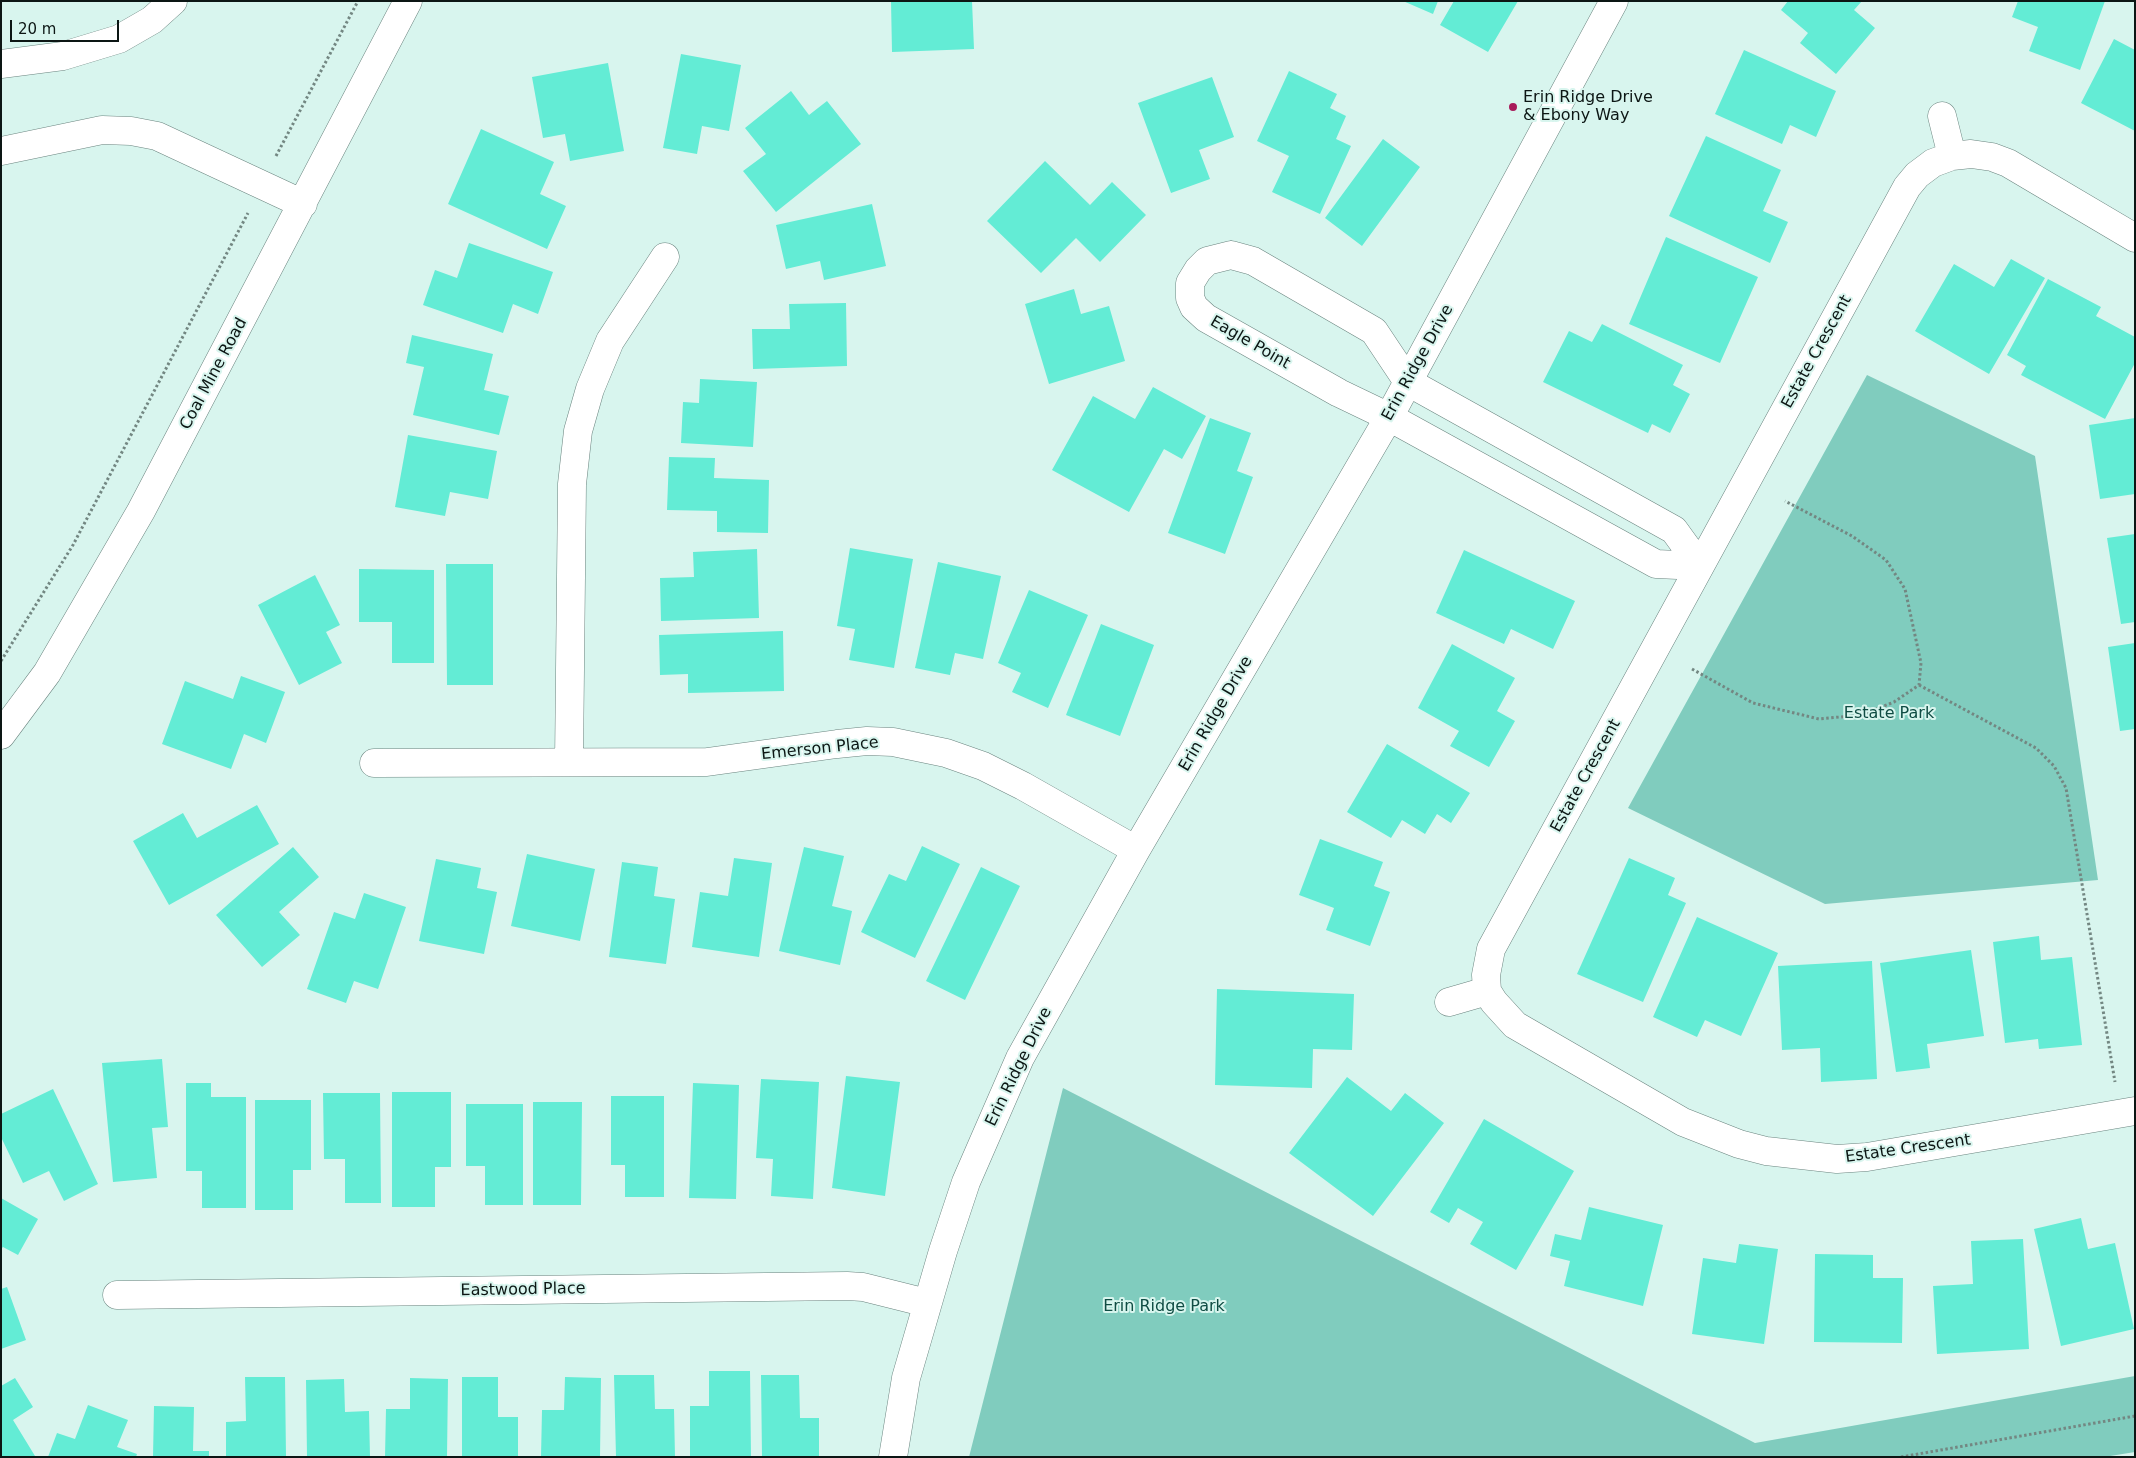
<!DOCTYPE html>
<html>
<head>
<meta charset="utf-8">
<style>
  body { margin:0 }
  #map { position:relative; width:2136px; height:1458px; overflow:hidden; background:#d8f5ee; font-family:"DejaVu Sans",sans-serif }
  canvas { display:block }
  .frame { position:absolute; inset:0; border:2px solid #0c1614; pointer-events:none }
  .scale { position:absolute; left:10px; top:20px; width:109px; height:22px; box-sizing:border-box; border:2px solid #0c1614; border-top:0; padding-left:6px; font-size:15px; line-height:18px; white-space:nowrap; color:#0c1614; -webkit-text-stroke:4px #d8f5ee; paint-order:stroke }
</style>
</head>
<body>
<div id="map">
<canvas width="2136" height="1458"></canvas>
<div class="frame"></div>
<div class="scale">20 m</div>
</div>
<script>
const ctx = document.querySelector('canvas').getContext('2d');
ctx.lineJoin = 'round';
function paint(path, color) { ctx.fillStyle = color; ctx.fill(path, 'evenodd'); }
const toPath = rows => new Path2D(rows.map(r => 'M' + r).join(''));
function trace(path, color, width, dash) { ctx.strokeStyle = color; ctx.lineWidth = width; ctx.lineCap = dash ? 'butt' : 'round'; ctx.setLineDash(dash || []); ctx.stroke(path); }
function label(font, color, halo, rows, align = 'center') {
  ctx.font = font + ' "DejaVu Sans",sans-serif'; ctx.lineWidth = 4; ctx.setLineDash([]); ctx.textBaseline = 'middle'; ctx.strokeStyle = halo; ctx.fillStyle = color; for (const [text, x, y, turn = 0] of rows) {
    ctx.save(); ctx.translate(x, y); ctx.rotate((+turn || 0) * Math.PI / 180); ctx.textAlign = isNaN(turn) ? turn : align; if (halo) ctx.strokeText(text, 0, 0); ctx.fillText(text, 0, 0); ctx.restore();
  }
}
paint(toPath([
  [1867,375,2035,456,2098,880,1825,904,1628,808],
  [1063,1088,1755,1443,2135,1376,2135,1452,2104,1457,969,1457]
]), '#80ccbe');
paint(toPath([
  [891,1,972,1,974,49,892,52],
  [1403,1,1438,1,1433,14],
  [1454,1,1518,1,1488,52,1440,25],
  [1788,1,1862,1,1854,10,1875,28,1836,74,1800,43,1808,33,1781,10],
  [2018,1,2105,1,2080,70,2029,51,2038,27,2012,17],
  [2114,39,2135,50,2135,131,2081,103],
  [1744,50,1836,91,1816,137,1790,125,1782,144,1715,114],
  [681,54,741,65,729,131,702,126,697,154,663,148],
  [608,63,624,151,570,161,565,134,543,138,532,77],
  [1289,71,1337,94,1330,108,1346,116,1336,139,1351,146,1320,214,1272,192,1289,156,1257,141],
  [1212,77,1234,137,1199,150,1210,179,1171,193,1138,103],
  [791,91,809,115,827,101,861,144,776,212,743,171,766,154,745,128],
  [481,129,554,162,540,194,566,206,547,249,448,204],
  [1706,136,1781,170,1763,211,1788,222,1770,263,1669,216],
  [1383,139,1420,167,1362,246,1325,218],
  [1045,161,1090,205,1112,182,1146,215,1100,262,1076,238,1041,273,987,221],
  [872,204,886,266,824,280,820,261,786,269,776,225],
  [1666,237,1758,277,1720,363,1629,324],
  [469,243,553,272,538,314,513,304,503,333,423,305,435,270,457,278],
  [2011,259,2045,278,1989,374,1915,331,1954,264,1994,287],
  [2048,279,2101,307,2096,316,2135,337,2135,363,2105,419,2021,375,2026,366,2007,355],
  [1074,289,1081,314,1109,306,1125,361,1049,384,1025,304],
  [846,303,847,366,753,369,752,329,790,329,789,304],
  [1602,324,1683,365,1673,385,1690,394,1670,433,1652,424,1648,433,1543,382,1569,331,1592,342],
  [412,335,493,354,484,390,509,396,499,435,413,415,424,367,406,363],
  [700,379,757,382,753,447,681,443,683,402,699,403],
  [1153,387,1206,416,1182,459,1164,449,1129,512,1052,470,1093,396,1135,419],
  [1210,418,1251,433,1237,471,1253,477,1225,554,1168,533],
  [2135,418,2135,494,2100,499,2089,425],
  [408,435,497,451,488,499,450,492,445,516,395,507],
  [669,457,715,458,714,478,769,480,768,533,717,532,717,511,667,510],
  [2135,534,2135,622,2121,624,2107,538],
  [850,548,913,559,894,668,849,660,855,629,837,626],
  [757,549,759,618,661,621,660,578,694,577,693,552],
  [1464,550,1575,601,1553,649,1511,629,1504,644,1436,613],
  [938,562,1001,576,983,659,955,653,950,675,915,668],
  [446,564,493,564,493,685,447,685],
  [359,569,434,570,434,663,392,663,392,622,359,622],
  [315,575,340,625,326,632,342,663,299,685,258,605],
  [1029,590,1088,615,1048,708,1012,692,1021,673,998,663],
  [1101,624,1154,645,1120,736,1066,715],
  [783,631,784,691,688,693,688,674,660,675,659,635],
  [2135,643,2135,729,2120,731,2108,647],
  [1452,644,1515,678,1497,711,1515,721,1489,767,1450,746,1459,731,1418,708],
  [241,676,285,692,266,743,244,734,231,769,162,744,185,681,233,699],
  [1387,744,1470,793,1451,823,1437,814,1425,834,1402,820,1391,838,1347,812],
  [257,805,279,844,169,905,133,841,183,813,197,838],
  [1320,839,1383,862,1374,886,1390,892,1370,946,1326,930,1334,908,1299,895],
  [922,846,960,864,915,958,861,932,889,874,906,881],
  [293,847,319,877,279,912,300,935,262,967,216,915],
  [804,847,844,856,832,906,852,911,840,965,779,951],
  [527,854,595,869,580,941,511,926],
  [734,858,772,863,759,957,692,947,700,892,728,896],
  [1629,858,1675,878,1668,895,1686,903,1643,1002,1577,974],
  [436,859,481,868,477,888,497,892,484,954,419,941],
  [622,862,658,867,654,896,675,899,666,964,609,957],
  [981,867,1020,886,965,1000,926,981],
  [364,893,406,907,378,989,354,981,346,1003,307,989,334,912,355,919],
  [1697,917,1778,953,1741,1036,1705,1020,1697,1037,1653,1017],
  [2039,936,2041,960,2072,957,2082,1045,2039,1049,2038,1039,2005,1043,1993,942],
  [1971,950,1984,1036,1927,1044,1930,1068,1896,1072,1880,963],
  [1872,961,1877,1079,1821,1082,1820,1048,1782,1050,1778,966],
  [1217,989,1354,994,1352,1050,1313,1049,1312,1088,1215,1085],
  [162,1059,168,1127,152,1128,157,1178,113,1182,102,1063],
  [846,1076,900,1082,885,1196,832,1188],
  [1347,1077,1391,1111,1405,1093,1444,1123,1373,1216,1289,1153],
  [761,1079,819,1082,813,1199,771,1196,773,1159,756,1158],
  [186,1083,211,1083,211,1097,246,1097,246,1208,202,1208,202,1171,186,1171],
  [693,1083,739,1085,736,1199,689,1198],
  [53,1089,98,1184,64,1201,49,1171,23,1183,1,1137,1,1114],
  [392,1092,451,1092,451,1167,435,1167,435,1207,392,1207],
  [323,1093,380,1093,381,1203,345,1203,345,1159,324,1159],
  [611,1096,664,1096,664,1197,625,1197,625,1165,611,1165],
  [255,1100,311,1100,311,1170,293,1170,293,1210,255,1210],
  [533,1102,582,1102,581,1205,533,1205],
  [466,1104,523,1104,523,1205,485,1205,485,1166,466,1166],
  [1484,1119,1574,1171,1516,1270,1470,1244,1483,1222,1458,1208,1449,1223,1430,1212],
  [1,1198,38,1219,18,1255,3,1247,1,1249],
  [1589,1207,1663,1225,1643,1306,1564,1286,1570,1261,1550,1256,1555,1234,1581,1240],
  [2081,1218,2088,1249,2115,1243,2134,1329,2061,1346,2034,1229],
  [2023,1239,2029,1349,1937,1354,1933,1286,1973,1284,1971,1241],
  [1739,1244,1778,1249,1764,1344,1692,1334,1703,1258,1736,1263],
  [1815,1254,1873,1255,1873,1278,1903,1278,1902,1343,1814,1342],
  [7,1287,26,1340,1,1349,1,1289],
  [709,1371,750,1371,751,1457,690,1457,690,1406,709,1406],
  [614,1375,654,1375,655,1409,674,1409,675,1457,616,1457],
  [761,1375,799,1375,800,1418,819,1418,819,1457,762,1457],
  [245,1377,285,1377,286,1457,226,1457,226,1422,246,1421],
  [462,1377,498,1377,498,1417,518,1417,518,1457,462,1457],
  [565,1377,601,1378,600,1457,541,1457,542,1410,564,1410],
  [15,1378,33,1407,13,1420,35,1456,33,1457,1,1457,1,1386],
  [410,1378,448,1379,447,1457,385,1457,386,1409,410,1409],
  [344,1379,345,1412,369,1411,370,1457,307,1457,306,1380],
  [88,1405,128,1420,117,1447,137,1454,136,1457,48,1457,57,1433,75,1439],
  [154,1406,194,1407,193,1451,209,1451,209,1457,153,1457]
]), '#63ecd5');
const minor = toPath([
  [1,64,63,56,119,39,152,20,173,1],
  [1942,116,1952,156],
  [1,151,102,130,131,131,157,136,303,204],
  [2135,238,2008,163,1992,157,1971,154,1952,156,1933,163,1917,175,1907,187,1491,949,1486,975,1487,991,1494,1002,1515,1025,1683,1122,1739,1144,1766,1151,1837,1159,1867,1157,2135,1111],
  [1231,255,1253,261,1374,331,1408,382,1674,530,1700,566,1656,564,1389,417,1339,393,1206,318,1194,307,1190,298,1190,283,1198,270,1207,261,1231,255],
  [1,735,47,673,141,511,408,1],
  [569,762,572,484,578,431,590,389,610,341,665,257],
  [374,763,707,762,837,744,867,741,893,742,946,753,983,766,1023,786,1136,850],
  [1449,1002,1487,991],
  [117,1295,847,1286,863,1287,927,1303],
  [893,1457,906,1378,943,1251,966,1182,1020,1058,1136,850,1389,417,1614,1]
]);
trace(minor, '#6a847f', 29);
trace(toPath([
  [276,156,358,1],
  [1,661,73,545,248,213],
  [1692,669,1753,703,1819,719,1861,715,1894,702,1919,685,1921,663,1905,589,1886,560,1852,536,1785,501],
  [1919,685,2036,748,2054,766,2066,788,2115,1082],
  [1901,1457,2135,1416]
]), '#738782', 3, [2.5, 2.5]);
trace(minor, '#fff', 28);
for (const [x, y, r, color] of [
  [1513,107,5,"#a81a5a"]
]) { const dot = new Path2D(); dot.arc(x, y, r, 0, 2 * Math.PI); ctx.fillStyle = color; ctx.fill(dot); trace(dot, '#d8f5ee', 2); }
label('16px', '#0c1614', '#d8f5ee', [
  ["Erin Ridge Drive",1523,98],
  ["& Ebony Way",1523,116]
], 'left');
label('16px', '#0c1614', '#d8f5ee', [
  ["Eagle Point",1250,343,30],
  ["Estate Crescent",1817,352,-61],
  ["Erin Ridge Drive",1418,363,-61],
  ["Coal Mine Road",214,374,-62],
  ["Erin Ridge Drive",1216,714,-60],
  ["Emerson Place",820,749,-6],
  ["Estate Crescent",1586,776,-61],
  ["Erin Ridge Drive",1019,1067,-64],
  ["Estate Crescent",1908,1149,-8],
  ["Eastwood Place",523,1290,-1]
]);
label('16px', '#0f4c43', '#d8f5ee', [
  ["Estate Park",1889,714],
  ["Erin Ridge Park",1164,1307]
]);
</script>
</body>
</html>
